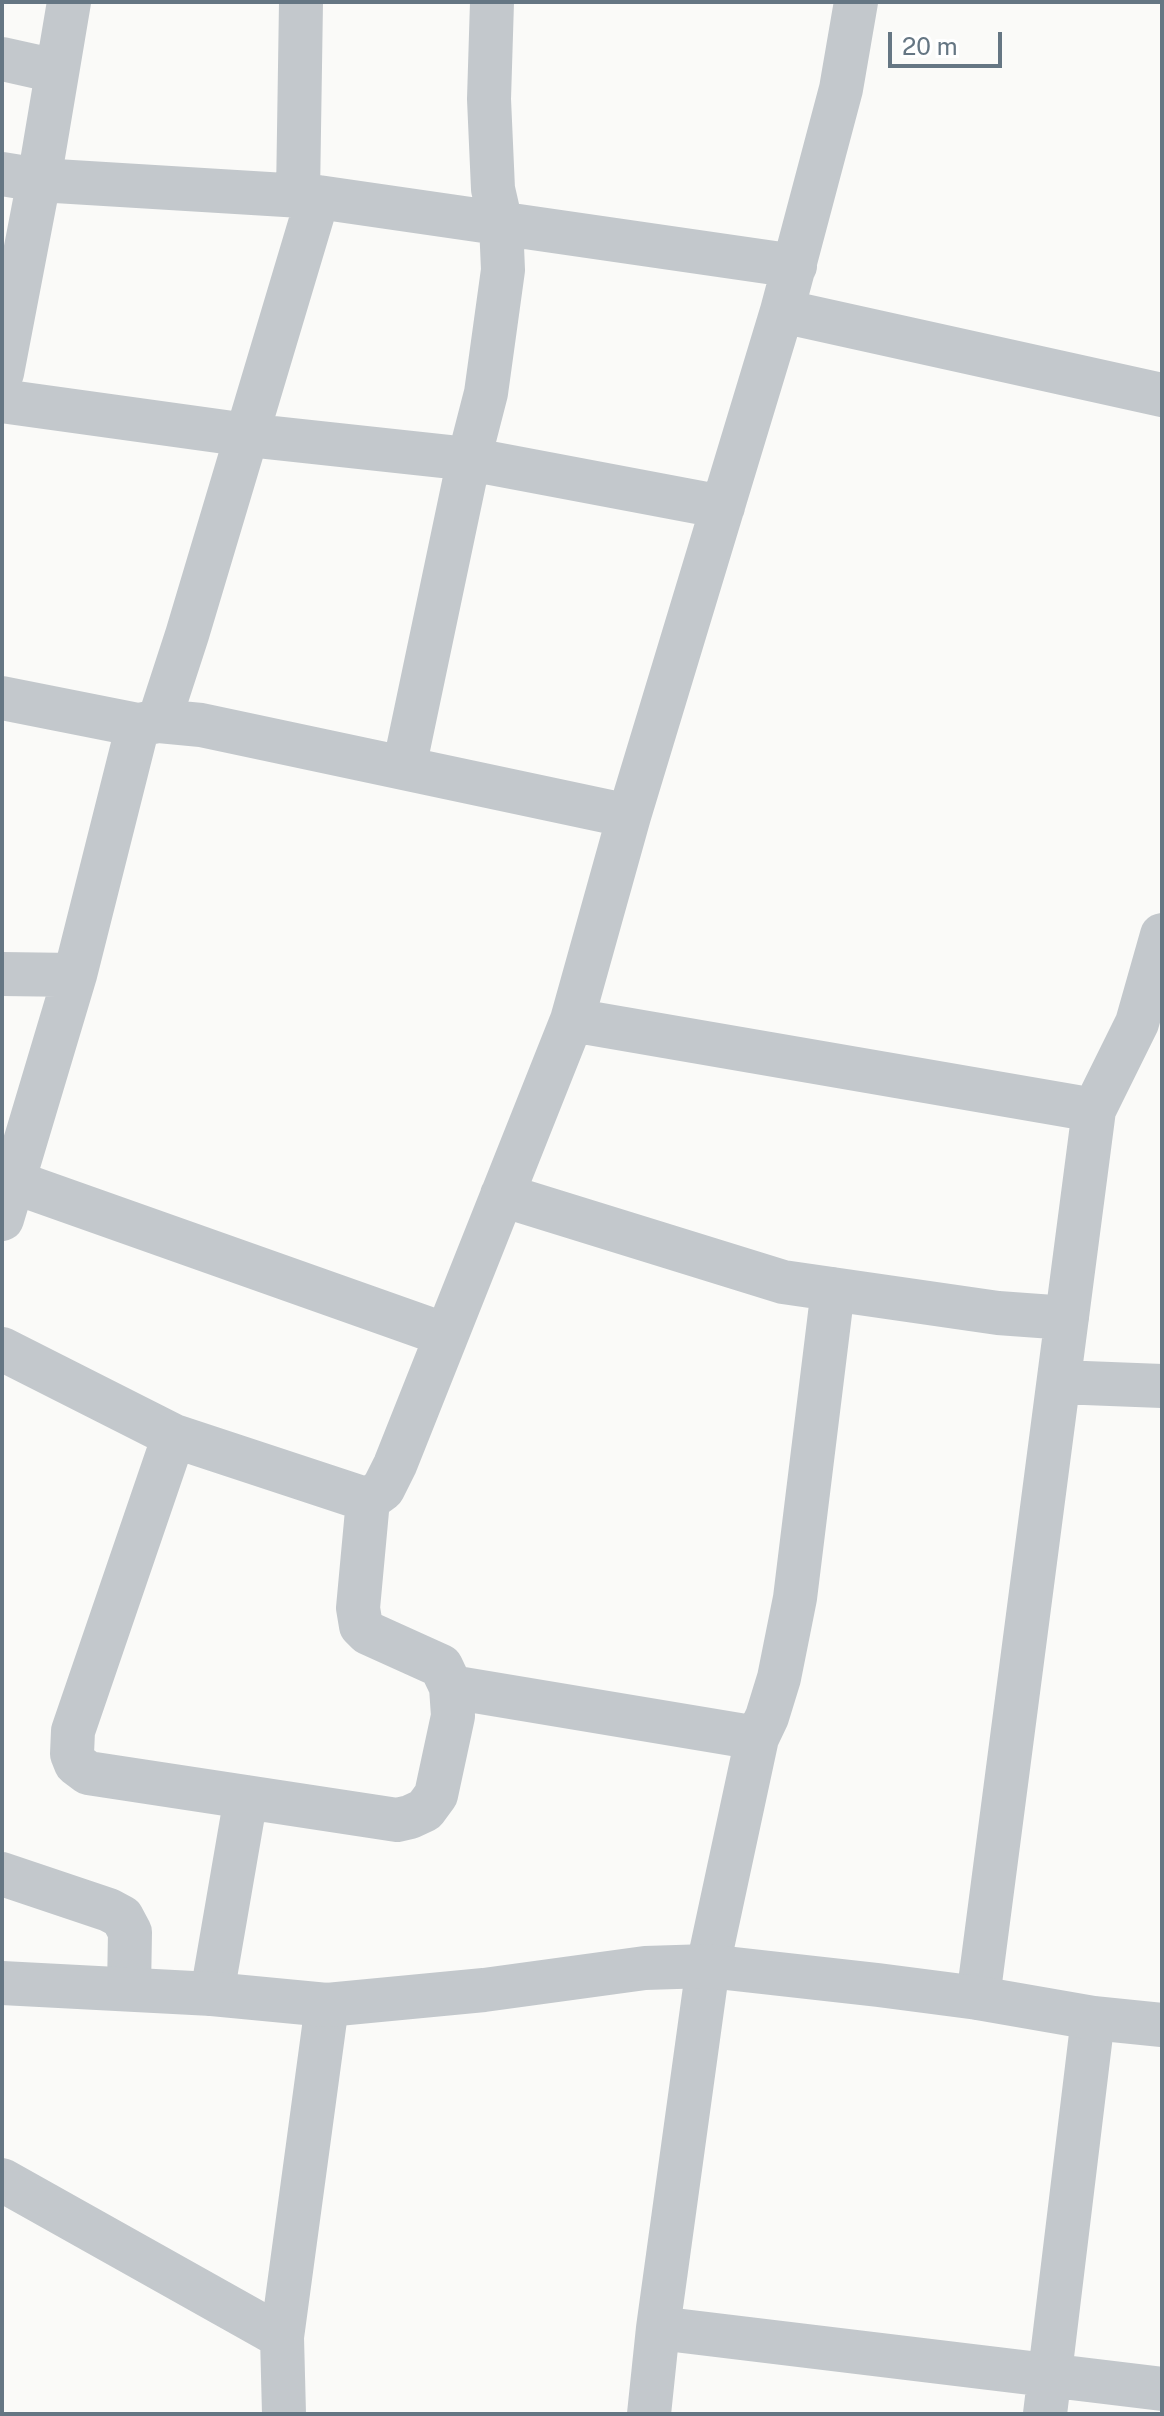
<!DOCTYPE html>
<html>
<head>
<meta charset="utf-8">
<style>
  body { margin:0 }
  #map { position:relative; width:1164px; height:2416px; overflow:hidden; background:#fafaf8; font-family:"Public Sans",sans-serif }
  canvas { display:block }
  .frame { position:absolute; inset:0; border:4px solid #657683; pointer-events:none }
  .scale { position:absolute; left:888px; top:32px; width:114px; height:36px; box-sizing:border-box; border:4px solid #657683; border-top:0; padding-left:10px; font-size:24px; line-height:28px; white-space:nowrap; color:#657683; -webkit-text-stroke:6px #fff; paint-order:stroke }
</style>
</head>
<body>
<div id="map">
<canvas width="1164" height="2416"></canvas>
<div class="frame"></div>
<div class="scale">20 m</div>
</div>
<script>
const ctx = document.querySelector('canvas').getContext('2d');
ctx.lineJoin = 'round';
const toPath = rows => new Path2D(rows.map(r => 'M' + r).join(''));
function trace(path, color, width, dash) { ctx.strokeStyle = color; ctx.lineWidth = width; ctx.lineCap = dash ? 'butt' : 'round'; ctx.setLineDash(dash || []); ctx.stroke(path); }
trace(toPath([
  [856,2,841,89,782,311,1162,395],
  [2,59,56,71],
  [2,174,39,180,318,197,795,266],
  [298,195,301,2],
  [2,373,39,180,69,2],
  [2,401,247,435,469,459,723,507],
  [2,698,138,725],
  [159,721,187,635,318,197],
  [404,768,469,459,486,393,503,270,501,224,493,189,489,99,492,2],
  [2,974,75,975],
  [572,1020,1094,1110],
  [14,1182,446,1335],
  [502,1195,783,1282,998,1313,1067,1318],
  [2,1219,75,975,138,725,159,721,201,725,629,816],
  [833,1289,795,1598,779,1678,767,1717,757,1738,708,1966,658,2328,1162,2389],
  [2,1349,174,1436,368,1500,383,1489,395,1465,572,1020,629,816,782,311],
  [1059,1382,1162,1386],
  [174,1436,73,1731,72,1754,76,1764,88,1773,397,1820,410,1817,425,1810,436,1795,453,1716,451,1687,441,1666,368,1633,361,1626,358,1608,368,1500],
  [451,1687,757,1738],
  [2,1874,109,1910,122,1917,130,1932,129,1989],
  [212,1994,246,1797],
  [978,1998,1094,1110,1137,1023,1162,935],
  [2,2180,282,2337],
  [284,2414,282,2337,327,2005],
  [649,2414,658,2328],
  [1045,2414,1093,2018]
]), '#c3c8cc', 44);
trace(toPath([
  [2,1983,212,1994,327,2005,484,1990,645,1968,708,1966,878,1985,978,1998,1093,2018,1162,2025]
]), '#c3c8cc', 44);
</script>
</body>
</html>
